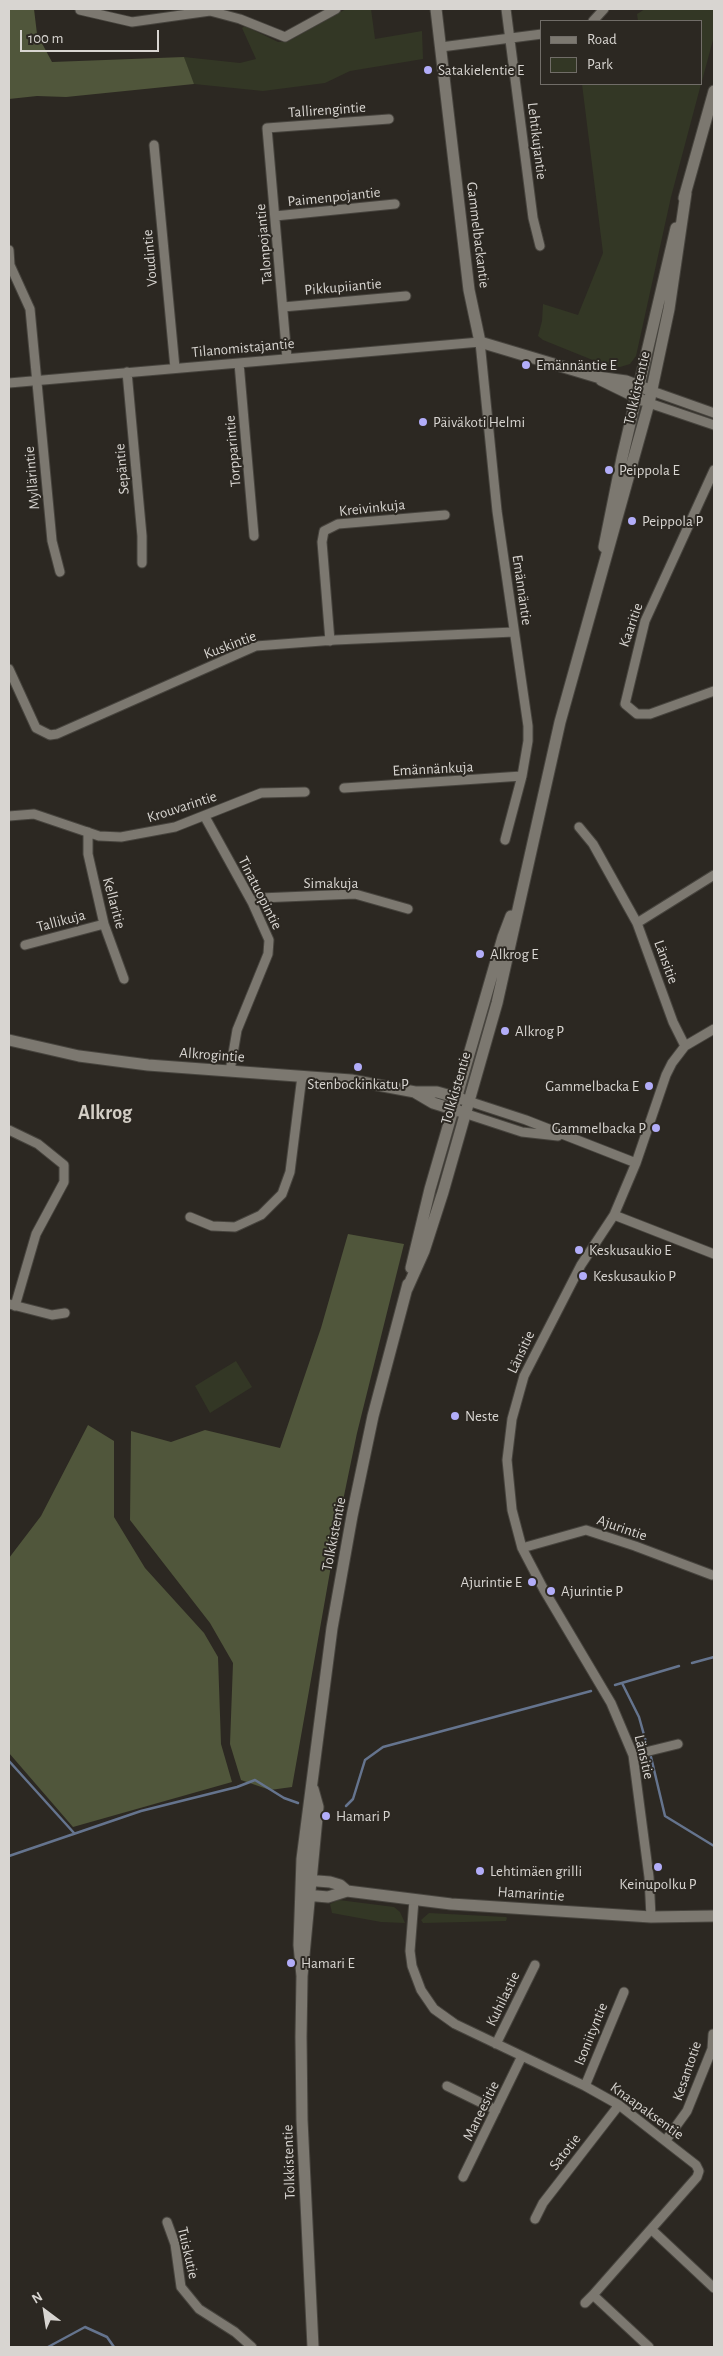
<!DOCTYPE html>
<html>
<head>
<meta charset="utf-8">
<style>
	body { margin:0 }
	#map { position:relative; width:723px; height:2356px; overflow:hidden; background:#2c2822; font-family:"Alegreya Sans",sans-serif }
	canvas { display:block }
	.frame { position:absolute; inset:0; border:10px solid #d8d5d1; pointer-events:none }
	.legend { position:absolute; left:540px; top:20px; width:162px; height:65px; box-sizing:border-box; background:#2c2822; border:1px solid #716d68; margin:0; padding:6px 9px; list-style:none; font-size:15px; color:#d8d5d1 }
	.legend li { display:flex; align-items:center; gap:10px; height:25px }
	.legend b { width:25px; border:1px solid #716d68 }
	.north { position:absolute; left:20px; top:2286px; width:50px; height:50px; -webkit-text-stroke:4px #2c2822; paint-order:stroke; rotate:329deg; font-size:14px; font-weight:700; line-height:20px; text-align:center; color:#d8d5d1 }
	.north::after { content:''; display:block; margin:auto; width:18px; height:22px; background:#d8d5d1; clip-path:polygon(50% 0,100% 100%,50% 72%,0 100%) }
	.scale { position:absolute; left:20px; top:30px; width:139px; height:22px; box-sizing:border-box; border:2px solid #d8d5d1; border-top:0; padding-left:6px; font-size:15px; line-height:18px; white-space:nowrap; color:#d8d5d1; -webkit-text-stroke:4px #2c2822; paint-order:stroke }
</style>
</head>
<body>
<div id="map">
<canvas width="723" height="2356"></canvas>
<div class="frame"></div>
<ul class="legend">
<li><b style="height:6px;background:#7c7870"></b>Road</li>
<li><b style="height:14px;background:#333725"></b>Park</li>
</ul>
<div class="north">N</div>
<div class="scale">100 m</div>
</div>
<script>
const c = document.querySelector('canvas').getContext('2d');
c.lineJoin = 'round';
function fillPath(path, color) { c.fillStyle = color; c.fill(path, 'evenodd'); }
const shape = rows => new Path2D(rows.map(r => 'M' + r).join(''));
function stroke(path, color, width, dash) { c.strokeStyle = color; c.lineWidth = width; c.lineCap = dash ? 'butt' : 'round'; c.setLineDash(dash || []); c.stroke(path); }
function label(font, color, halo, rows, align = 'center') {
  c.font = font + ' "Alegreya Sans",sans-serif'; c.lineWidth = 4; c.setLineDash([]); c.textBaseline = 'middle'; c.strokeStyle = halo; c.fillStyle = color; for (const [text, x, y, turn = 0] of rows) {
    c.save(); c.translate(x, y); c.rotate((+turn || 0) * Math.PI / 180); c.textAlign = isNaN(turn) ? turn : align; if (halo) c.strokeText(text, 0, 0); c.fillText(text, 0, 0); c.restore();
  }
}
fillPath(shape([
	[346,9,371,9,375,39,422,31,423,59,350,71,325,83,263,91,194,84,191,78,184,57,240,63,256,59,242,28,245,26,278,42,289,41],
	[645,9,714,9,714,36,702,81,702,21,638,21,637,14],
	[582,84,701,84,671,197,636,356,630,364,620,367,605,365,543,340,538,336,542,321,543,304,578,315,603,253],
	[236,1361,252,1387,210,1413,195,1386],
	[339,1900,394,1907,400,1912,405,1923,381,1922,332,1913,330,1904],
	[429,1913,506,1917,507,1918,506,1921,423,1923,421,1920]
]), '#333725');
fillPath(shape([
	[9,9,34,9,37,34,52,62,184,57,194,84,66,97,37,96,9,99],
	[348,1234,404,1244,357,1433,340,1515,292,1787,270,1790,241,1780,230,1744,233,1663,210,1623,130,1520,131,1431,171,1442,205,1430,280,1448,321,1328],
	[88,1425,114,1441,114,1517,145,1568,204,1633,218,1657,221,1744,232,1782,73,1827,9,1753,9,1558,41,1516]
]), '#50563b');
stroke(shape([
	[692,1663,714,1657],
	[622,1683,639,1717,646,1742],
	[615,1685,679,1666],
	[651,1757,665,1816,714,1846],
	[9,1761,74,1833],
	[346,1806,353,1799,365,1760,383,1747,591,1691],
	[9,1856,141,1811,237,1787,255,1780,284,1798,298,1803],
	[48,2347,85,2327,107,2337,114,2347]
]), '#65748e', 2.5);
const minor = shape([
	[506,9,533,218,540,246],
	[80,10,132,22,210,11,240,19,285,37,336,9],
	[593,21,604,9],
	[441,47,542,34],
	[154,145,175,368],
	[275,216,395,204],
	[9,250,10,265,30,309,52,541,60,572],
	[283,307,406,296],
	[287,358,267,128,389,119],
	[239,363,254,536],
	[127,372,142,536,142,563],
	[9,383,480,342,497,511,528,726,528,741,522,776,505,840],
	[652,391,714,413],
	[649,403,714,425],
	[714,470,645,621,625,704,637,714,650,714,714,691],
	[330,641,322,542,324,531,338,524,445,515],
	[9,669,36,728,50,735,57,734,256,646,335,640,514,632],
	[344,788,522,776],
	[9,816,34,814,99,836,121,837,175,827,261,793,305,792],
	[205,817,252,902,269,940,268,954,237,1030,230,1071],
	[579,827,593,844,637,923,673,1022,685,1046],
	[88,832,88,854,104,924,124,979],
	[252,902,260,898,355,894,408,909],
	[637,923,714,875],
	[25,945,104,924],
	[468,1101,526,1120,636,1163],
	[464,1113,522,1132,558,1136],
	[9,1130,38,1144,64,1165,64,1182,36,1234,15,1306],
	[614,1215,714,1254],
	[190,1217,212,1226,235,1227,261,1215,282,1194,290,1172,302,1076],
	[9,1304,52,1315,65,1313],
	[522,1548,586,1530,635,1546,712,1575],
	[633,1755,678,1744],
	[414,1900,410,1951,412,1966,421,1990,434,2009,455,2024,585,2086,619,2105,696,2165,699,2171,697,2177,593,2295,649,2347],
	[651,1917,649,1877,633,1755,611,1703,544,1590,522,1548,512,1510,507,1460,512,1419,524,1376,581,1265,614,1215,636,1163,666,1075,672,1063,685,1046,714,1029],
	[496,2044,535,1965],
	[447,2086,496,2110],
	[585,2086,624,1992],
	[666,2140,687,2111,712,2049,713,2034],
	[463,2177,522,2056],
	[535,2219,543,2203,619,2105],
	[167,2222,175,2244,181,2287,199,2309,235,2332,252,2347],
	[651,2229,714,2288],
	[585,2303,593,2295]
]);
const tertiary = shape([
	[436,9,469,290,480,342,597,377,626,381,652,391],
	[684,198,714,91],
	[601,380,642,400],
	[604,547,622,458,676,228],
	[9,1040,79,1056,148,1065,351,1080,415,1092,437,1092,462,1099],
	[416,1093,433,1103,459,1111],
	[411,1268,430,1189,503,937,511,916],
	[407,1289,424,1251,443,1192,497,1003,560,722,649,403,669,309,686,193],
	[305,1880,330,1882,340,1885,347,1891,451,1904,651,1917,714,1916],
	[305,1895,328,1897,347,1891],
	[302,1976,299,1945,302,1859,332,1628,352,1516,373,1416,408,1284],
	[313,2347,302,2120,301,2037,302,1976,318,1807,313,1789]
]);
stroke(minor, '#47443e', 11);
stroke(tertiary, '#47443e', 13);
stroke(minor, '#7c7870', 9);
stroke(tertiary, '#7c7870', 11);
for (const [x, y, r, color] of [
	[428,70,5,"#b2adf9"],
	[526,365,5,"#b2adf9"],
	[423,422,5,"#b2adf9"],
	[609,470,5,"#b2adf9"],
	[632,521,5,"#b2adf9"],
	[480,954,5,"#b2adf9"],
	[505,1031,5,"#b2adf9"],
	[358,1067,5,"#b2adf9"],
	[649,1086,5,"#b2adf9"],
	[656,1128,5,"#b2adf9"],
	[579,1250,5,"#b2adf9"],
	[583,1276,5,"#b2adf9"],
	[455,1416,5,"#b2adf9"],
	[532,1582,5,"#b2adf9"],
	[551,1591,5,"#b2adf9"],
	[326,1816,5,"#b2adf9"],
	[658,1867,5,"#b2adf9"],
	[480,1871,5,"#b2adf9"],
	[291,1963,5,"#b2adf9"]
]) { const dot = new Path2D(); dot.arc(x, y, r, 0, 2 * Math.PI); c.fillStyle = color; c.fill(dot); stroke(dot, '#2c2822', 2); }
label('15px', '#d8d5d1', '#2c2822', [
	["Satakielentie E",438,70],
	["Emännäntie E",536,365],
	["Päiväkoti Helmi",433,422],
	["Peippola E",619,470],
	["Peippola P",642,521],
	["Alkrog E",490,954],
	["Alkrog P",515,1031],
	["Stenbockinkatu P",358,1084,"center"],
	["Gammelbacka E",639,1086,"right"],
	["Gammelbacka P",646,1128,"right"],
	["Keskusaukio E",589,1250],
	["Keskusaukio P",593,1276],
	["Neste",465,1416],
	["Ajurintie E",522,1582,"right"],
	["Ajurintie P",561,1591],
	["Hamari P",336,1816],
	["Lehtimäen grilli",490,1871],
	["Keinupolku P",658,1884,"center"],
	["Hamari E",301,1963]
], 'left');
label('15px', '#d8d5d1', '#2c2822', [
	["Tallirengintie",327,110,-4],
	["Lehtikujantie",537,141,83],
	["Paimenpojantie",334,197,-6],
	["Gammelbackantie",478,235,83],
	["Talonpojantie",264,244,-95],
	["Voudintie",150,258,-95],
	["Pikkupiiantie",343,287,-5],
	["Tilanomistajantie",243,348,-5],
	["Tolkkistentie",637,388,-77],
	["Torpparintie",233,451,-95],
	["Sepäntie",122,469,-95],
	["Myllärintie",32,478,-95],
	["Kreivinkuja",372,508,-6],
	["Emännäntie",522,590,82],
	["Kaaritie",631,625,-71],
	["Kuskintie",230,645,-21],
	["Emännänkuja",433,769,-3],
	["Krouvarintie",182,807,-18],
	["Simakuja",331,883],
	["Tinatuopintie",260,893,63],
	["Kellaritie",114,903,75],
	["Tallikuja",61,921,-15],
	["Länsitie",666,962,70],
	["Alkrogintie",212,1055,4],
	["Tolkkistentie",456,1088,-74],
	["Länsitie",521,1352,-65],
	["Ajurintie",622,1528,19],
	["Tolkkistentie",334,1534,-79],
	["Länsitie",644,1757,77],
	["Hamarintie",531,1894,4],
	["Kuhilastie",503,1999,-64],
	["Isoniityntie",591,2034,-68],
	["Kesantotie",687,2071,-71],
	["Maneesitie",481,2111,-64],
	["Knaapaksentie",647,2111,36],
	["Satotie",565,2152,-52],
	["Tolkkistentie",289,2162,-92],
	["Tuiskutie",188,2253,77]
]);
label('bold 20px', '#d2cdc4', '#2c2822', [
	["Alkrog",105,1113]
]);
</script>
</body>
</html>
